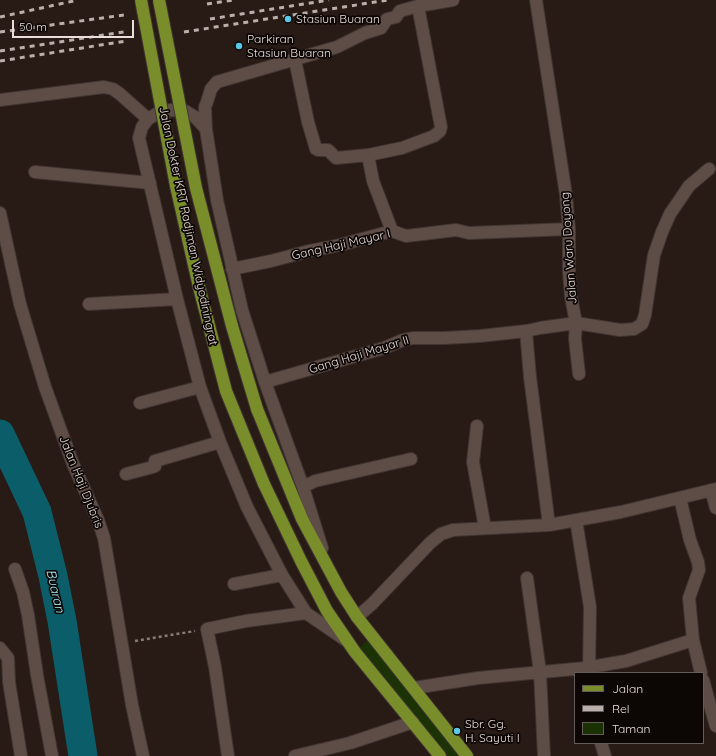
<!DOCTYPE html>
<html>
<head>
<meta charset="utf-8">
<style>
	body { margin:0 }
	#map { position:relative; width:716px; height:756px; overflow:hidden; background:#281a14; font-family:Quicksand,sans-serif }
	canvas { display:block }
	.legend { position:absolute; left:574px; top:672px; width:130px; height:72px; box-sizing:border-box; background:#0c0605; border:1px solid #645c5a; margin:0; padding:5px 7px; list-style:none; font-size:12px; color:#e8deda }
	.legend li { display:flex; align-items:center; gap:8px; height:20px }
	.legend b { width:20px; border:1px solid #645c5a }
	.scale { position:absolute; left:12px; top:20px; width:122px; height:18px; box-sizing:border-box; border:2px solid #e8deda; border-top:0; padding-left:5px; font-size:12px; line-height:14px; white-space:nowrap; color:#e8deda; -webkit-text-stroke:3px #0c0605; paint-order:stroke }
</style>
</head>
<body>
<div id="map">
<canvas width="716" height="756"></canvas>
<ul class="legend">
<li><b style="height:5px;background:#798e2b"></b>Jalan</li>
<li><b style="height:5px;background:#baafaa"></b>Rel</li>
<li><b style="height:11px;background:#1a3204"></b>Taman</li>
</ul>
<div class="scale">50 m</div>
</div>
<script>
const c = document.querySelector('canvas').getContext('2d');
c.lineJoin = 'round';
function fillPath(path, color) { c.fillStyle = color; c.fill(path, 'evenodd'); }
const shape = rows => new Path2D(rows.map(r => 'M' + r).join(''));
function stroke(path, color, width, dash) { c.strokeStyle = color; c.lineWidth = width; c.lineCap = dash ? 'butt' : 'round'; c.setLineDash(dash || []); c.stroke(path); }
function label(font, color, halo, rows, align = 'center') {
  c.font = font + ' Quicksand,sans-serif'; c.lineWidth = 3.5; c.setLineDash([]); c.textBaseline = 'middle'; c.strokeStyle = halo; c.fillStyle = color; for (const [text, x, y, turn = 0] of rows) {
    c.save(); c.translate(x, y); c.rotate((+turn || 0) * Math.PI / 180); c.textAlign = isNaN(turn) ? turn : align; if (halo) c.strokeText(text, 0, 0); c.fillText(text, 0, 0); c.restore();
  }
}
fillPath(shape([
	[372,636,467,756,440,756,355,652]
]), '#1a3204');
stroke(shape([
	[0,434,37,512,53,576,62,621,83,756]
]), '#0b5e69', 29);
const minor = shape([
	[295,60,308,122,316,149,318,150,328,150,336,158,368,155,373,181,392,231],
	[0,100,104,87,113,89,120,94,148,119],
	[206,129,195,117,185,111,170,110,158,113,148,119,142,127,139,138,177,299,200,387,220,442,247,507,282,575,306,613,347,641],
	[368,155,402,148,434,136,440,131,441,127,418,6],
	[35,172,150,183],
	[0,213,20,304,45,387,73,464,98,520,104,538,132,705,143,756],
	[232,269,271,261,309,251,340,245,392,231,406,236,456,230,469,233,569,229],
	[89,304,177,299],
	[526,331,530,377,549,525],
	[579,374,575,339,576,323,620,330,634,329,642,324,645,315,654,255,662,232,670,214,689,186,709,169],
	[265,382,384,348,403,340,413,338,444,338,480,336,526,331,540,328,576,323,571,297,569,272,569,229,566,195,536,0],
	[140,403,200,387],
	[477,426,473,462,485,528],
	[126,474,153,467,155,466,155,461,220,442],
	[303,487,315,481,411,459],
	[711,490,716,508],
	[680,498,690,540,698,562,699,570,689,598,693,640,701,673],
	[576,520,590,607,589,673],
	[322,548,303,487,265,382,242,310,217,200,206,129,205,107,207,102,211,89,217,82,337,47,365,33,381,28,387,19,396,17,400,11,418,6,453,0],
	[15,569,23,592,28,615,37,675,52,756],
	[527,578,540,672,544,756],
	[234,584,282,575],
	[357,617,372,604,430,543,441,534,453,530,549,525,621,512,716,489],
	[0,648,8,658,9,682,21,756],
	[703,680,716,726],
	[414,688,478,678,585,668,626,661,693,640],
	[601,743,605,756],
	[228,756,215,667,207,629,246,621,306,613],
	[295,756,350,743,413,722]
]);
const major = shape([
	[257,409,302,519,341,592,357,617,467,756],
	[264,484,301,561,327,611,355,652,440,756]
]);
stroke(minor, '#403532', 14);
stroke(major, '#403532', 14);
stroke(shape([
	[135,641,195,631]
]), '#877b76', 2.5, [3, 3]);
stroke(minor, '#5e4d46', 12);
stroke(major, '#798e2b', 12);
stroke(shape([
	[207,4,233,0],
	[0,17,78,0],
	[210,19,329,0],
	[0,32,124,15],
	[184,32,388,0],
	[0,51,124,32],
	[0,61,126,41]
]), '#baafaa', 3, [5, 5]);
const majorBridge = shape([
	[141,0,176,186,199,287,226,391,264,484],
	[159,0,196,188,232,326,257,409]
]);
stroke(majorBridge, '#403532', 14, []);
stroke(majorBridge, '#798e2b', 12);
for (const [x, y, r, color] of [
	[288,19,4,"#5bc8e7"],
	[239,46,4,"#5bc8e7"],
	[457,731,4,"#5bc8e7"]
]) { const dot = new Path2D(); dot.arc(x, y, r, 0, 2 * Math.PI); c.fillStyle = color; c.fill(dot); stroke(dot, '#0c0605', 1.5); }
label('12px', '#e8deda', '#0c0605', [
	["Stasiun Buaran",296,19],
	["Parkiran",247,39],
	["Stasiun Buaran",247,53],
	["Sbr. Gg.",465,724],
	["H. Sayuti I",465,738]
], 'left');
label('12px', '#e8deda', '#0c0605', [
	["Jalan Dokter KRT Radjiman Widyodiningrat",188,226,78],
	["Gang Haji Mayar I",341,245,-13],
	["Jalan Waru Doyong",569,248,-94],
	["Gang Haji Mayar II",359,355,-17],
	["Jalan Haji Djubris",81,482,68]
]);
label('italic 13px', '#a5ecf9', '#0c0605', [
	["Buaran",55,591,77]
]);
</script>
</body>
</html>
